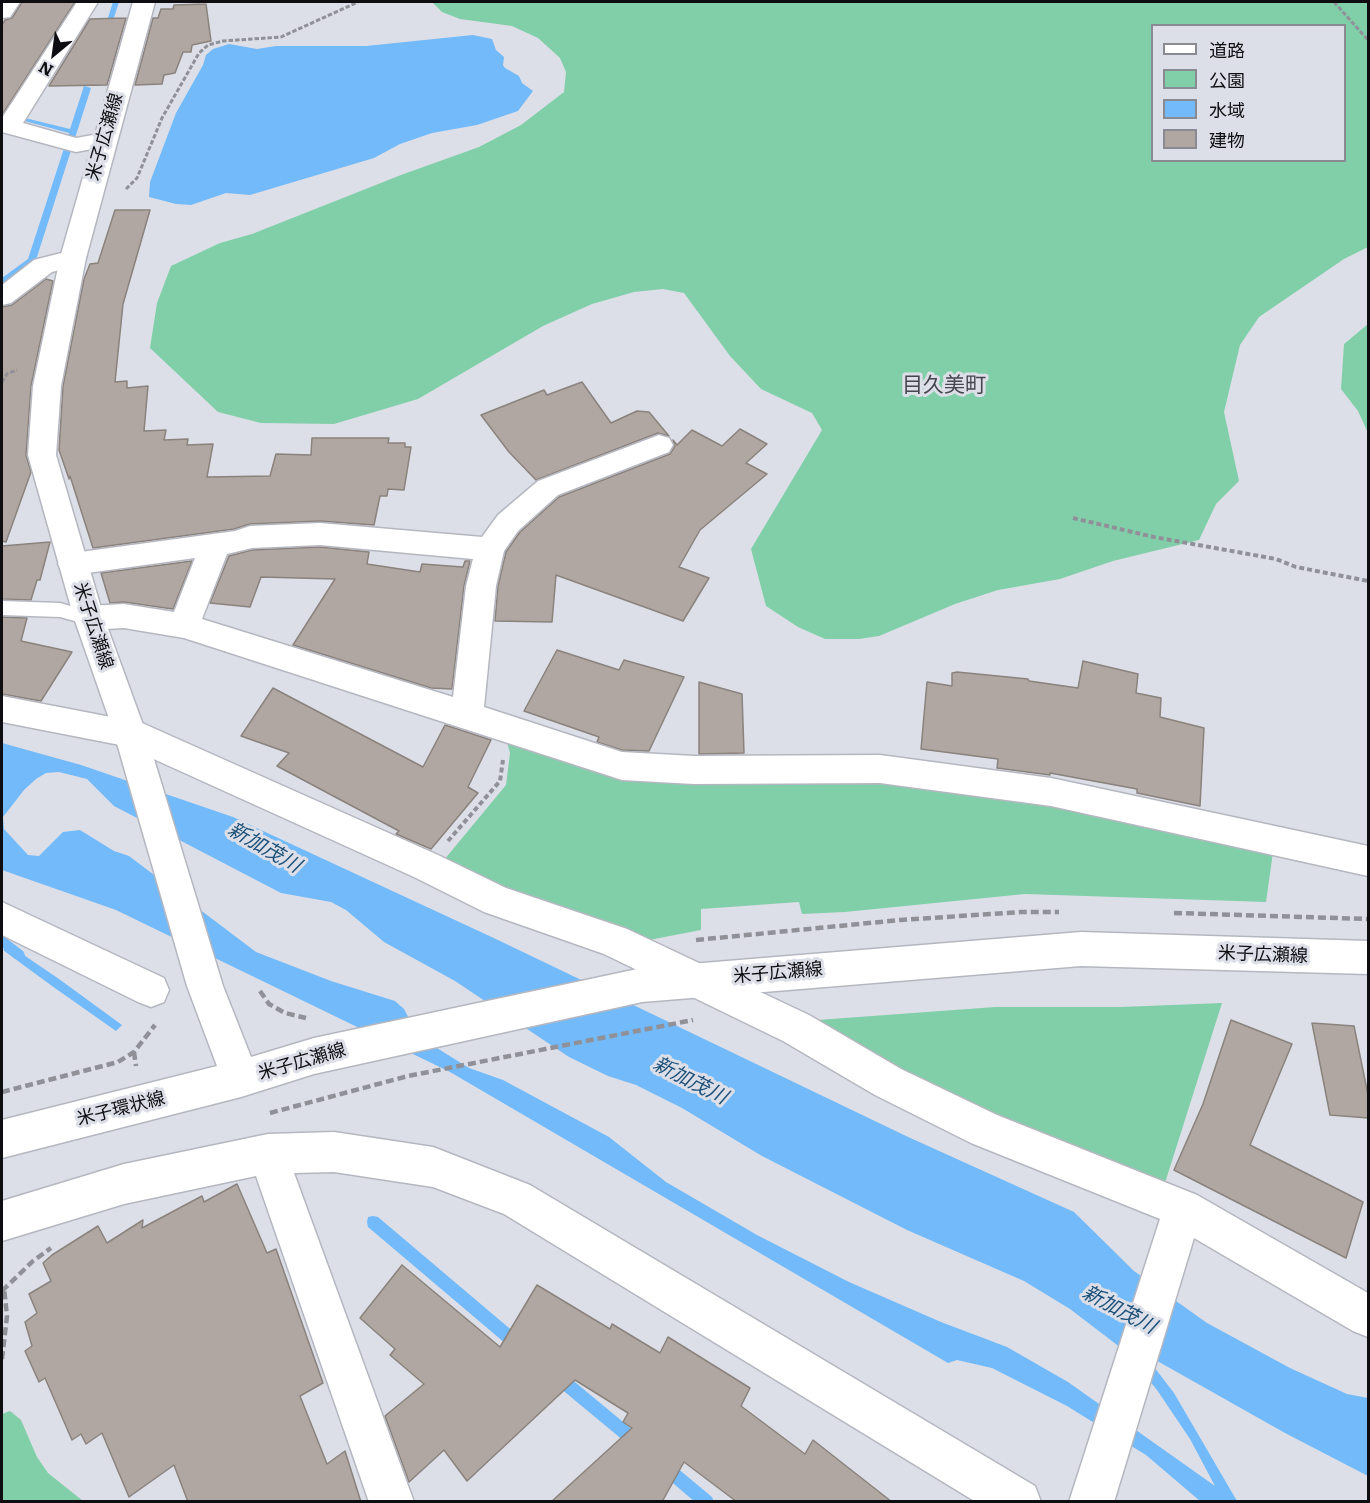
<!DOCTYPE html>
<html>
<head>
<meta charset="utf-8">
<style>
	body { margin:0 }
	#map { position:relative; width:1370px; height:1503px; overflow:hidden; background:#dddfe8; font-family:Literata,"Noto Sans JP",serif }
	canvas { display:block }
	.frame { position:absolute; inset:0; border:3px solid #0e0e12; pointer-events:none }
	.legend { position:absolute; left:1151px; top:24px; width:195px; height:138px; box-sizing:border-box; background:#dddfe8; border:2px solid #8a8b92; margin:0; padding:8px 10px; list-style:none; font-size:18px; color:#0e0e12 }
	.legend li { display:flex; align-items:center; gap:12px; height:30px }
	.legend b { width:30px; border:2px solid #8a8b92 }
	.north { position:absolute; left:24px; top:24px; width:60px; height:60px; -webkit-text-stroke:4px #dddfe8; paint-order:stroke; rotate:209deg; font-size:16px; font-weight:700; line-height:24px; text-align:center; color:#0e0e12 }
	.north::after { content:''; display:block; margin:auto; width:21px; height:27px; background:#0e0e12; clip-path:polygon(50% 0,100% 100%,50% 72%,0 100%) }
</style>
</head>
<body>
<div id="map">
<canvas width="1370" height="1503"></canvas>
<div class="frame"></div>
<ul class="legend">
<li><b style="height:8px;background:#fff"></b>道路</li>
<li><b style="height:16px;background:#80cfa9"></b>公園</li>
<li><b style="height:16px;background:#72baf9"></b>水域</li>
<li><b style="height:16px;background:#b1a7a2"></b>建物</li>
</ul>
<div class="north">N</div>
</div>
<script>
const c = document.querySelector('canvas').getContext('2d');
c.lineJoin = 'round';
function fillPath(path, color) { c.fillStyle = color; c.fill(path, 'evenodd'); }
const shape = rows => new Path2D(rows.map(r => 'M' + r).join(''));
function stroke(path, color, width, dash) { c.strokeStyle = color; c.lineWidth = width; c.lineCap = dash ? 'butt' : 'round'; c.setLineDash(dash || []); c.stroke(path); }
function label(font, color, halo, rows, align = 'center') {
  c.font = font + ' Literata,"Noto Sans JP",serif'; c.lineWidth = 6; c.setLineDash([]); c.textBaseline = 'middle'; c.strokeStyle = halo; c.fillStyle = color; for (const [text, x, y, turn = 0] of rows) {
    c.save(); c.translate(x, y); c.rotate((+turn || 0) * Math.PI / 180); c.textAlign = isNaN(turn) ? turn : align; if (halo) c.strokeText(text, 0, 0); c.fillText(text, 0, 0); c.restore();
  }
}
fillPath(shape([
	[432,2,1368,2,1368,247,1344,259,1259,317,1240,345,1224,412,1239,481,1216,504,1199,540,1113,561,1060,579,998,590,955,604,879,636,859,639,825,639,798,627,766,606,751,549,822,430,812,413,761,389,730,356,684,293,663,289,634,292,592,304,543,326,418,399,334,424,261,423,218,412,150,348,157,303,171,266,220,243,252,234,401,175,479,147,521,125,564,92,566,72,560,58,538,38,512,26,460,19,442,12],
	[1152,26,1344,26,1344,160,1152,160],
	[1368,324,1368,433,1358,411,1341,389,1344,344],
	[507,742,630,773,917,781,1274,845,1266,902,1025,894,845,912,802,914,799,902,701,909,701,930,644,941,439,866,506,785,510,753],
	[1222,1003,1164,1186,989,1123,804,1021,995,1007,1121,1007],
	[10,1411,21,1420,37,1457,48,1473,83,1501,2,1501,2,1414]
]), '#80cfa9');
fillPath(shape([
	[473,35,492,39,496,50,504,57,503,65,505,68,519,76,522,83,533,91,518,111,477,125,432,133,400,144,374,158,250,195,226,193,191,205,176,204,149,197,150,182,176,113,203,65,206,55,213,49,229,44,257,49,276,46,366,46],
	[2,743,81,765,233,817,498,940,906,1136,1074,1212,1134,1271,1207,1323,1290,1368,1347,1394,1368,1398,1368,1476,1285,1433,1152,1358,1154,1367,1174,1393,1237,1501,1200,1501,1146,1455,1067,1406,992,1368,957,1360,948,1363,450,1072,116,910,2,870],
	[59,772,87,779,114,806,281,893,331,902,346,910,384,942,455,981,569,1057,608,1076,636,1085,682,1108,762,1156,907,1230,1024,1281,1070,1309,1125,1351,1157,1390,1190,1439,1215,1486,1068,1382,1007,1347,941,1322,849,1282,757,1235,666,1182,609,1137,503,1080,469,1068,424,1040,411,1022,404,1009,395,1001,331,981,256,952,129,856,114,851,80,830,63,832,39,856,28,855,4,829,3,817,24,790,36,779,46,773],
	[9,945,59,979,122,1025,116,1031,52,986,3,950]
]), '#72baf9');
fillPath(shape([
	[113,2,119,2,110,30,107,32,104,30,113,2],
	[84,86,91,88,36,260,5,284,2,285,2,278,28,259,69,133,21,120,25,118,70,129,84,86],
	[2,935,23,951,25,955,23,959,19,960,15,959,2,947,2,935],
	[373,1216,378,1217,522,1339,524,1344,522,1349,517,1351,512,1349,368,1227,367,1222,368,1217,373,1216],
	[559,1371,564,1373,640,1436,642,1441,640,1446,635,1448,630,1446,554,1383,552,1378,554,1373,559,1371],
	[665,1460,670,1462,712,1497,714,1502,695,1502,660,1472,658,1467,660,1462,665,1460]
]), '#72baf9');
const building = shape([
	[22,2,75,2,2,115,2,25,5,20,12,18,22,2],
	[206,4,211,41,192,45,191,52,183,52,175,73,164,75,162,84,135,85,153,18,158,18,161,9,173,9,174,5,206,4],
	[126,18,107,85,49,86,90,19,126,18],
	[115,210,150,210,123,304,115,382,127,381,127,388,148,386,144,431,166,430,164,440,188,439,187,445,213,444,207,477,270,476,276,454,311,455,312,438,389,438,388,443,405,443,405,447,411,447,404,490,388,489,387,496,380,496,374,525,320,521,250,524,234,529,93,548,70,476,69,479,59,450,63,386,84,279,90,264,98,263,115,210],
	[46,279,53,281,31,386,26,455,31,472,6,542,2,541,2,307,12,305,46,279],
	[582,382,611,423,637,411,649,412,669,436,658,433,536,480,509,452,481,415,544,390,547,395,582,382],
	[740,429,767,444,746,463,767,474,700,530,679,567,709,578,683,621,556,575,552,622,495,621,498,586,506,552,520,532,559,497,670,454,675,446,673,440,677,445,692,430,722,446,740,429],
	[50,542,40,580,37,580,31,600,2,599,2,546,50,542],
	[320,547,369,552,367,564,420,572,422,564,463,567,465,561,470,561,464,586,452,689,431,688,293,645,335,579,261,577,250,607,210,603,229,556,252,550,320,547],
	[192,561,173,609,124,602,110,603,101,573,192,561],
	[2,617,27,618,21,641,72,652,41,701,2,694,2,617],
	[557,650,619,670,624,660,684,677,649,751,622,750,597,742,599,737,524,711,557,650],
	[1083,661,1138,674,1136,693,1161,698,1160,717,1204,728,1200,806,1137,793,1137,789,1050,773,1050,775,997,768,998,759,921,749,927,682,952,686,952,673,957,672,1028,679,1029,681,1078,688,1083,661],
	[699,682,742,694,744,753,699,754,699,682],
	[273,688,423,767,445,725,491,740,468,787,478,793,431,849,396,834,399,831,277,766,289,753,241,736,273,688],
	[1231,1020,1292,1044,1250,1145,1363,1202,1346,1258,1174,1170,1203,1104,1231,1020],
	[1312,1023,1354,1026,1368,1095,1368,1118,1330,1115,1312,1023],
	[237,1184,267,1253,276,1249,323,1383,300,1396,327,1464,345,1451,361,1502,188,1502,174,1465,129,1497,102,1433,86,1444,81,1434,72,1440,45,1378,39,1382,25,1351,32,1346,25,1322,37,1313,29,1294,51,1281,43,1263,52,1255,98,1226,107,1243,143,1220,142,1228,202,1196,204,1202,237,1184],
	[402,1265,500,1347,537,1285,610,1329,612,1324,660,1353,668,1337,750,1388,741,1406,805,1454,813,1440,892,1502,737,1502,684,1462,662,1502,551,1502,632,1428,623,1422,628,1413,575,1380,467,1481,444,1450,409,1482,385,1416,424,1384,390,1355,395,1349,360,1318,402,1265]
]);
fillPath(building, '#b1a7a2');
stroke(building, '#8a827c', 1.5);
const service = shape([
	[2,601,60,603,95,613,97,618,95,623,89,625,60,617,2,615,2,601]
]);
const minor = shape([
	[2,2,20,2,10,17,2,18,2,2],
	[77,2,98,2,23,123,76,138,104,133,112,135,116,140,112,145,76,152,2,132,2,118,77,2],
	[73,250,82,252,86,258,82,264,52,272,11,303,2,305,2,285,34,260,73,250],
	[659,435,669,438,673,445,669,452,558,495,518,531,504,551,496,586,484,707,622,752,694,756,880,755,1051,778,1368,846,1368,876,1051,806,880,783,694,784,622,780,184,638,124,628,89,630,78,627,74,618,78,609,89,606,124,604,174,612,195,558,73,575,62,572,58,564,62,556,73,553,235,531,250,526,320,523,482,537,498,515,538,481,659,435],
	[320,545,473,559,466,586,453,697,202,619,227,554,252,548,320,545],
	[2,696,142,723,438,855,506,888,627,929,809,1015,901,1069,997,1115,1197,1195,1368,1293,1368,1337,1353,1331,1194,1238,1114,1502,1069,1502,1160,1219,971,1143,875,1095,783,1041,604,954,484,912,414,877,125,746,2,722,2,696],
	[2,902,164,978,169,990,164,1002,151,1007,138,1002,2,935,2,902],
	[334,1132,433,1147,530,1185,1035,1486,1041,1502,976,1502,504,1214,433,1187,334,1172,294,1173,414,1502,369,1502,256,1176,124,1204,2,1241,2,1201,124,1164,268,1134,334,1132]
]);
const secondary = shape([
	[133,2,155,2,86,258,61,386,56,455,104,618,146,733,223,986,251,1057,314,1038,642,968,1081,932,1368,941,1368,974,1081,966,642,1002,314,1074,241,1097,2,1158,2,1120,217,1066,187,986,114,733,74,618,28,455,33,386,60,258,133,2]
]);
stroke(service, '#b5b7c0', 3);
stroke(minor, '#b5b7c0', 3);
stroke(secondary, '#b5b7c0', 3);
stroke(shape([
	[1334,2,1368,40],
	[126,189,137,178,162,118,199,53,208,45,223,41,281,37,358,2],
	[2,382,7,374,17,370]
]), '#909198', 3, [4.5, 2]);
stroke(shape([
	[1073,518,1154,537,1276,559,1296,567,1368,581],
	[448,841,500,781,503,760]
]), '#909198', 4, [5, 3]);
stroke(shape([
	[1174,913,1368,919],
	[696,940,900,920,1021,912,1059,912],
	[260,991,269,1004,285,1013,306,1018],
	[134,1052,136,1066],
	[2,1092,118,1062,134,1052,155,1025],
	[270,1113,408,1076,693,1020],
	[2,1291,33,1261,51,1248],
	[2,1359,7,1316,4,1288]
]), '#909198', 4.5, [8, 4]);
fillPath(service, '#fff');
fillPath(minor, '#fff');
fillPath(secondary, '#fff');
label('18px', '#0e0e12', '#dddfe8', [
	["米子広瀬線",105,137,-74],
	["米子広瀬線",93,626,72],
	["米子広瀬線",1263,955,2],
	["米子広瀬線",778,973,-5],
	["米子広瀬線",302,1062,-16],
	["米子環状線",121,1109,-14]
]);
label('italic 20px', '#1c5079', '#dddfe8', [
	["新加茂川",264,848,30],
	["新加茂川",690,1081,27],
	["新加茂川",1119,1310,28]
]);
label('21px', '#45464e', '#dddfe8', [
	["目久美町",944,386]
]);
</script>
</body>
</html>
